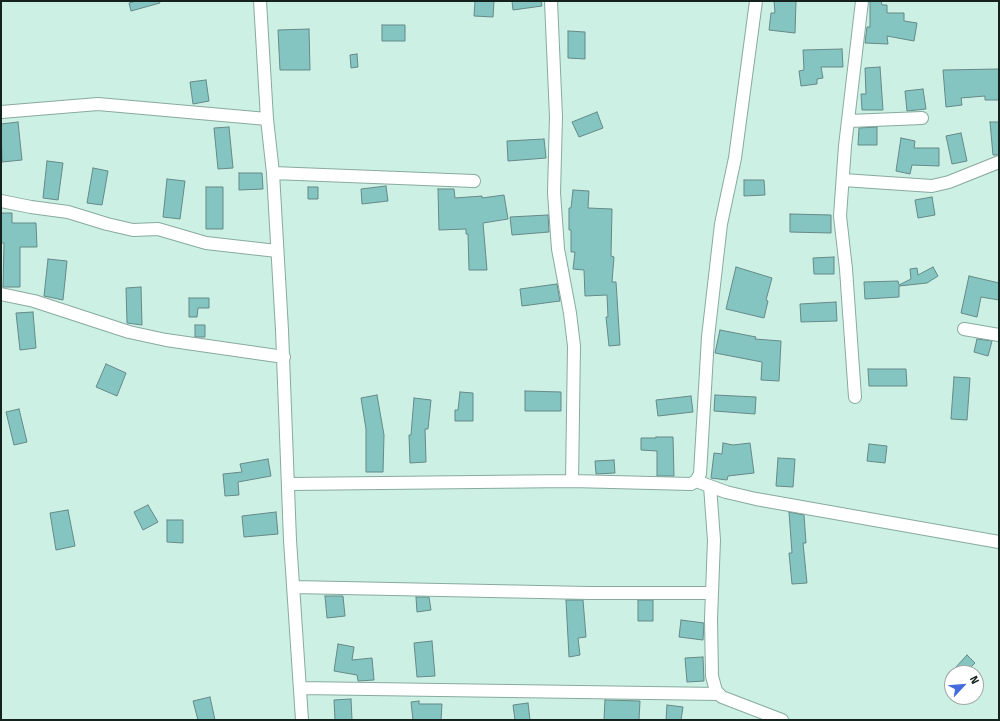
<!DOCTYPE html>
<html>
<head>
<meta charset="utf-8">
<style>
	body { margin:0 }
	#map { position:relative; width:1000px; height:721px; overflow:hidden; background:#ccf0e4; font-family:"Fira Sans",sans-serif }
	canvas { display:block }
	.frame { position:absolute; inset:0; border:2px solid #15231f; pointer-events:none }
	.north { position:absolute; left:944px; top:665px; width:40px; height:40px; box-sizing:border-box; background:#fff; border:1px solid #a1a7a5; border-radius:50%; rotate:64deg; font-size:11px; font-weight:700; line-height:16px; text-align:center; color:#15231f }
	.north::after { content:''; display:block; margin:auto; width:14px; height:18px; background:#436cde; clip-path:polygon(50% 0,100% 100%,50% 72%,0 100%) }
</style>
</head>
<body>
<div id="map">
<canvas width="1000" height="721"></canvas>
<div class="frame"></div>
<div class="north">N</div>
</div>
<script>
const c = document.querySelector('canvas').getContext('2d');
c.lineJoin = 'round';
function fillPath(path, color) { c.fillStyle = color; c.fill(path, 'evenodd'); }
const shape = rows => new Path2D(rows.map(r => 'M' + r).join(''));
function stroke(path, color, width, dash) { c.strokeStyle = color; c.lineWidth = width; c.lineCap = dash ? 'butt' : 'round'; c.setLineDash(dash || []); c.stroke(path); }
const building = shape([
	[136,1,159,1,160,3,131,11,129,3,136,1],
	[475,1,494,1,493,17,474,16,475,1],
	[512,1,541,1,542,6,513,10,512,1],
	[774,1,796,1,795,33,769,30,771,13,775,13,774,1],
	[870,1,881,1,882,5,887,5,887,13,904,13,904,21,917,23,914,41,887,36,888,44,865,43,867,27,870,27,870,1],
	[382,25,405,25,405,41,382,41,382,25],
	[309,29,310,70,280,70,278,30,309,29],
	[568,31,585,32,585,59,568,58,568,31],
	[842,49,843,67,821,67,823,78,817,79,817,84,801,86,799,71,804,70,803,50,842,49],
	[357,54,358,67,351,68,350,55,357,54],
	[880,67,883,110,862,110,861,94,866,94,865,68,880,67],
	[999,69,999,100,985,100,985,96,961,98,962,105,946,107,943,70,999,69],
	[206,80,209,101,193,104,190,82,206,80],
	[923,89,926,109,907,111,905,91,923,89],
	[597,112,603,128,579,137,572,122,597,112],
	[18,122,22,160,2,162,1,124,18,122],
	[990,122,999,122,999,155,993,155,990,122],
	[229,127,233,168,218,169,214,128,229,127],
	[877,127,877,145,858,145,859,128,877,127],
	[961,133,967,161,952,164,946,136,961,133],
	[901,138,915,141,914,148,939,148,939,166,912,165,910,174,896,171,901,138],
	[544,139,546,158,508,161,507,141,544,139],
	[47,161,63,163,58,200,43,198,47,161],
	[93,168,108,171,102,205,87,203,93,168],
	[239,173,262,173,263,189,239,190,239,173],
	[167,179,185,181,180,219,163,217,167,179],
	[744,180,764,180,765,195,744,196,744,180],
	[386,186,388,201,362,204,361,189,386,186],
	[206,187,223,187,223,229,206,229,206,187],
	[308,187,318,187,318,199,308,199,308,187],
	[438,189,454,189,455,198,482,196,482,198,504,195,508,219,483,223,487,270,469,270,468,234,466,234,466,229,439,230,438,189],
	[573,190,589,191,588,208,612,209,611,256,614,257,612,282,616,282,620,345,609,346,606,317,608,317,607,295,585,296,584,270,573,269,575,252,571,252,571,230,569,230,569,208,571,208,573,190],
	[932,197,935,215,918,218,915,200,932,197],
	[1,213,12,213,12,223,36,223,37,247,20,247,20,287,3,287,4,243,1,243,1,213],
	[790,214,831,215,831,233,790,232,790,214],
	[548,215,549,232,512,235,510,217,548,215],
	[834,257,834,274,814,274,813,258,834,257],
	[48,259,67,261,63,300,44,296,48,259],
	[736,267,772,278,766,300,768,301,764,318,726,309,736,267],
	[933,267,938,276,927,283,899,286,899,297,865,299,864,282,898,281,899,285,911,279,910,269,917,268,918,275,933,267],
	[969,276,999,283,999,300,981,297,977,317,961,313,969,276],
	[557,284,560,301,522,306,520,289,557,284],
	[141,287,142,325,127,323,126,288,141,287],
	[189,298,209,298,209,308,198,308,197,317,189,317,189,298],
	[836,302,837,321,801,322,800,304,836,302],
	[33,312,36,348,20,350,16,313,33,312],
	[195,325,205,325,205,337,195,337,195,325],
	[720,330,756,337,755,339,781,341,779,381,761,380,762,362,715,353,720,330],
	[977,339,992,341,988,356,974,352,977,339],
	[106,364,126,373,117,396,96,387,106,364],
	[868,369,906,369,907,386,869,386,868,369],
	[954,377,970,378,967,420,951,419,954,377],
	[525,391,561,392,561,411,525,411,525,391],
	[460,392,473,393,473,421,455,421,455,410,458,410,460,392],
	[377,395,384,435,383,472,366,472,366,429,361,398,377,395],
	[715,395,756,397,755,414,714,411,715,395],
	[691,396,693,412,658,416,656,400,691,396],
	[414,398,431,400,428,429,425,429,426,462,410,463,409,435,411,435,414,398],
	[19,409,27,442,14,445,6,412,19,409],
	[656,437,673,437,674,476,657,476,657,451,641,450,641,438,656,438,656,437],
	[723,443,733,445,750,443,754,473,728,476,727,480,711,478,714,453,722,454,723,443],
	[869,444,887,446,885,463,867,461,869,444],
	[778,458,795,459,793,487,776,486,778,458],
	[268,459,271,476,238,482,239,495,225,496,223,474,242,472,240,464,268,459],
	[614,460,615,473,596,474,595,461,614,460],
	[148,505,158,522,143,530,134,512,148,505],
	[68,510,75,546,56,550,50,513,68,510],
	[276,512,278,534,244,537,242,516,276,512],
	[789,512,804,515,806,543,803,543,807,583,792,584,789,553,792,553,789,512],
	[167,520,183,520,183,543,167,542,167,520],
	[325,596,343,596,345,616,327,618,325,596],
	[416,597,429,597,431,610,417,612,416,597],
	[566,600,583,600,586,637,578,638,580,655,569,657,566,600],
	[638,600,653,600,653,621,638,621,638,600],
	[681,620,704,623,703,640,679,637,681,620],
	[432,641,435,676,417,677,414,643,432,641],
	[338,644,354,647,352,660,372,658,374,680,358,681,357,675,334,671,338,644],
	[967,655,975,663,965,673,962,673,956,667,967,655],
	[703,657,704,681,687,682,685,658,703,657],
	[210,697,215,720,198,720,193,701,210,697],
	[351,699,352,720,335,720,334,700,351,699],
	[605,700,640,701,639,720,604,720,605,700],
	[419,701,419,704,442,704,441,720,413,720,411,702,419,701],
	[528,703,530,720,515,720,513,705,528,703],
	[667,705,683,707,681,720,666,720,667,705]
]);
fillPath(building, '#84c5c2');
stroke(building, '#658987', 1);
const minor = shape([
	[551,1,556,117,554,193,558,249,570,313,574,346,572,481],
	[1,112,98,104,267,119,260,1],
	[267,119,273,173,282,330,290,540,302,720],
	[849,121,922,118],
	[273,173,474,181],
	[843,180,932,186,949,182,999,162],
	[1,201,31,207,68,212,107,224,133,230,158,229,206,243,277,251],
	[1,294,34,301,129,332,166,340,284,357],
	[964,329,999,335],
	[855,397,846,269,840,216,845,146,862,1],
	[696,481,726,492,756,499,999,542],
	[288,484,572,481,691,484,696,481,700,474,708,337,721,224,735,158,756,1],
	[710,486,714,540,711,619,712,676,716,691,722,697,782,720],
	[293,587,589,593,712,593],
	[300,688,719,694]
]);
stroke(minor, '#88aa9f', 14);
stroke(minor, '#fff', 12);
</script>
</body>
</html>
